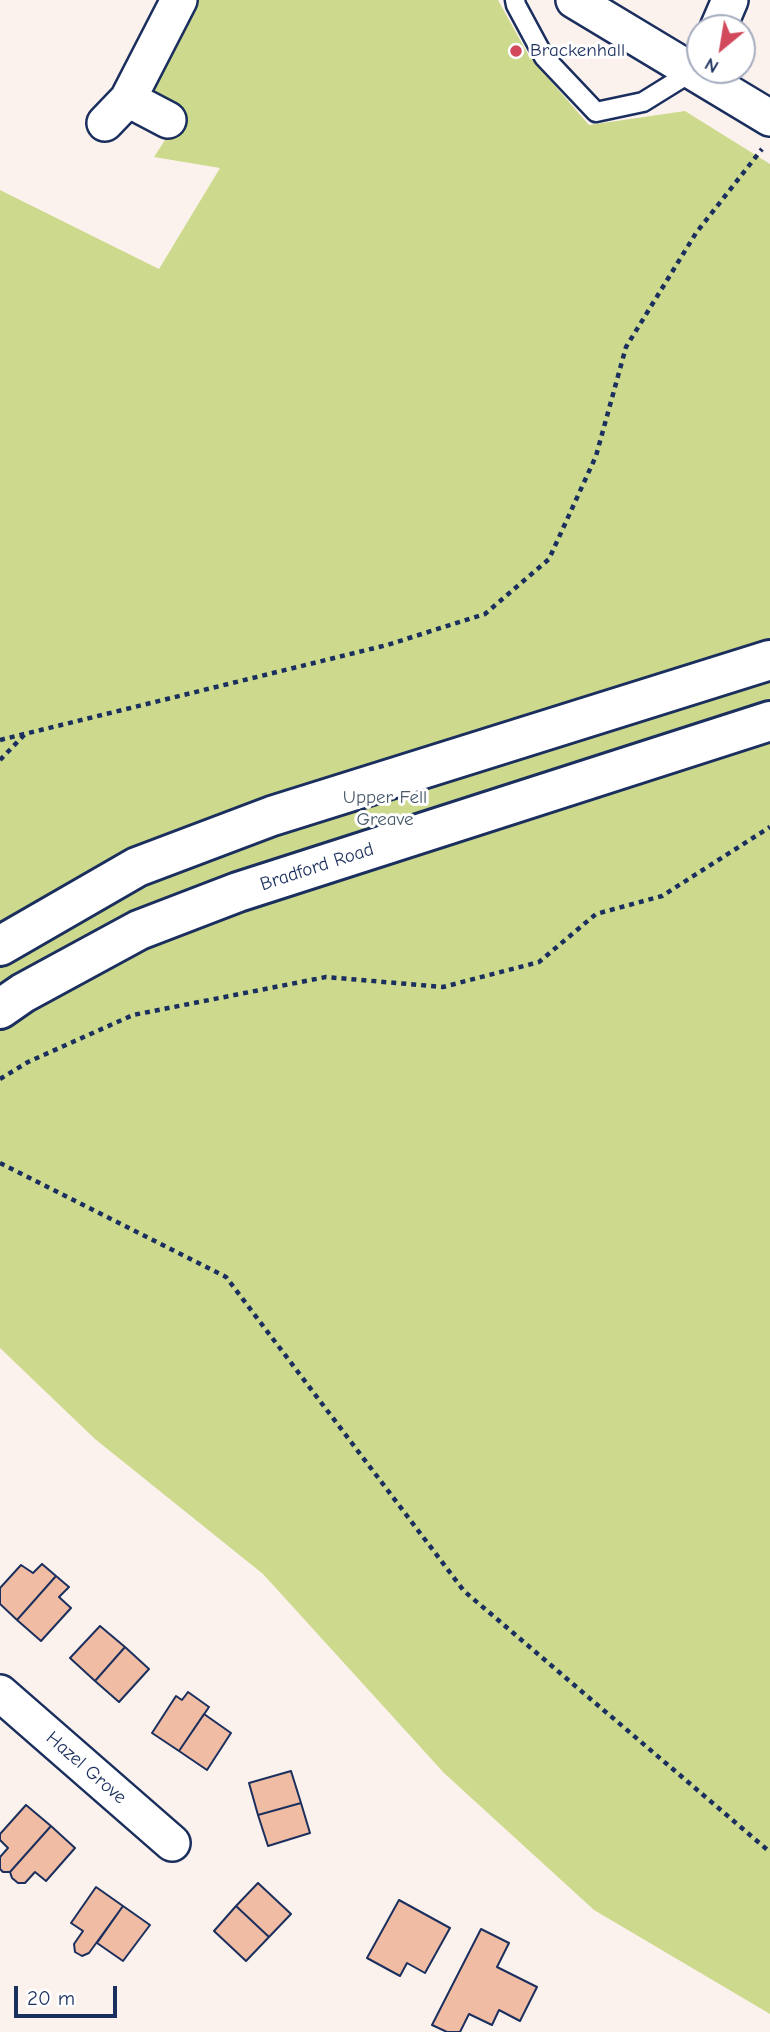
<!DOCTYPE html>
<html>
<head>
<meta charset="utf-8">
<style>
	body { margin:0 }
	#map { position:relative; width:770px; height:2032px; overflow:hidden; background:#fcf2ed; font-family:"Comic Neue",sans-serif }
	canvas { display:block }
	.north { position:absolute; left:686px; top:14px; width:70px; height:70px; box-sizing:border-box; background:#fff; border:2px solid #a4acbf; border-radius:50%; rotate:210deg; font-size:19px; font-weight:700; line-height:28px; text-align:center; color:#1b2f5e }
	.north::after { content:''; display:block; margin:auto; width:24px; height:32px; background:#d1495b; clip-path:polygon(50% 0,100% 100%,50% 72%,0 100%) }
	.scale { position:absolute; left:14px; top:1986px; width:103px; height:32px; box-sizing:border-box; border:4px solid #1b2f5e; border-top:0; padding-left:9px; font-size:21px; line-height:24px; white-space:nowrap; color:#1b2f5e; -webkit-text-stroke:5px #fff; paint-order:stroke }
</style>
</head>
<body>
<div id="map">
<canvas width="770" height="2032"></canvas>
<div class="north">N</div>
<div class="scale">20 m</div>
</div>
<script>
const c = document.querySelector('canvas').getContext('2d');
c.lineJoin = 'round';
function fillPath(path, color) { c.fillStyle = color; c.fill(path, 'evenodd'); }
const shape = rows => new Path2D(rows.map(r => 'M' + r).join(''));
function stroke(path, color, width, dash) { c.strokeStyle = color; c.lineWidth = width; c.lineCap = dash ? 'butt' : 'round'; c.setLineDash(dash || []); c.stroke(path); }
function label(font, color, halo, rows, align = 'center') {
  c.font = font + ' "Comic Neue",sans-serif'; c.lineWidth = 6; c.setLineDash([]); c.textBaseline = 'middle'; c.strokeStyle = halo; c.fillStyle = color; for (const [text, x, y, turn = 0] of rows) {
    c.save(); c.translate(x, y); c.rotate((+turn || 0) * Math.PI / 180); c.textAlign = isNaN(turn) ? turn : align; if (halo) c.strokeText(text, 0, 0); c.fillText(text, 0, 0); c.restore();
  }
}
fillPath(shape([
	[190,0,498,0,529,56,589,125,685,111,770,164,770,2014,594,1910,444,1773,263,1574,95,1439,0,1348,0,190,159,269,220,168,154,157,181,115,137,89]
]), '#cdda8d');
const building = shape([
	[42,1564,56,1576,17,1620,0,1604,0,1588,21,1565,33,1573,42,1564],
	[56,1576,69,1587,59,1597,71,1608,41,1641,17,1620,56,1576],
	[100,1626,125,1647,95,1681,70,1658,100,1626],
	[125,1647,149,1669,119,1702,95,1681,125,1647],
	[188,1692,209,1707,179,1751,152,1733,176,1696,182,1700,188,1692],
	[204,1714,231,1733,207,1770,179,1751,204,1714],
	[291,1771,301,1803,258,1815,249,1783,291,1771],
	[301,1803,310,1833,268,1846,258,1815,301,1803],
	[26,1805,51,1826,10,1872,3,1872,0,1869,0,1857,8,1848,0,1840,0,1834,26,1805],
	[51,1826,75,1848,46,1881,35,1872,25,1883,18,1883,12,1878,10,1872,51,1826],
	[258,1883,291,1914,269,1937,236,1906,258,1883],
	[96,1887,123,1906,89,1953,82,1956,75,1952,74,1944,83,1931,71,1923,96,1887],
	[399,1900,450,1928,425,1973,407,1963,400,1976,367,1958,399,1900],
	[123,1906,150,1925,123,1961,97,1943,123,1906],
	[236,1906,269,1937,246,1961,214,1931,236,1906],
	[481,1929,509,1943,497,1967,537,1987,520,2021,499,2010,492,2025,469,2014,460,2032,447,2032,432,2025,481,1929]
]);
fillPath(building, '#f0bca3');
stroke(building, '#1b2f5e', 2);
const lane = shape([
	[515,0,516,5,544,57,596,112,643,102,693,71]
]);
const street = shape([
	[574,0,770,118],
	[718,28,730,0],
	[128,99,168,120],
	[105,123,128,99,179,0],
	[0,1693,172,1843]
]);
const primary = shape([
	[0,946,137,867,272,816,770,660],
	[0,1009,23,993,139,930,238,892,770,721]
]);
stroke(lane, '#1b2f5e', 23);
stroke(street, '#1b2f5e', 40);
stroke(primary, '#1b2f5e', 44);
stroke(shape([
	[0,740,387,645,485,614,549,559,596,456,626,347,696,233,762,149],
	[0,760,26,733],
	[0,1079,28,1062,133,1015,326,977,443,987,539,962,596,914,662,896,770,827],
	[0,1163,226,1277,464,1591,770,1852]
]), '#1b2f5e', 4.5, [5, 5]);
stroke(lane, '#fff', 18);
stroke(street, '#fff', 35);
stroke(primary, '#fff', 38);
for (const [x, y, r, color] of [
	[516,51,7,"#d1495b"]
]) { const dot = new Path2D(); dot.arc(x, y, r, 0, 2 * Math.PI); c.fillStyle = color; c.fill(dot); stroke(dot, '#fff', 2.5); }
label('19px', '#1b2f5e', '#fff', [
	["Brackenhall",530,51]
], 'left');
label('19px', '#485a6a', '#fff', [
	["Upper Fell",385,798],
	["Greave",385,820]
]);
label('19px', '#1b2f5e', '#fff', [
	["Bradford Road",317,867,-18],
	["Hazel Grove",86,1768,41]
]);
</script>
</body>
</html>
